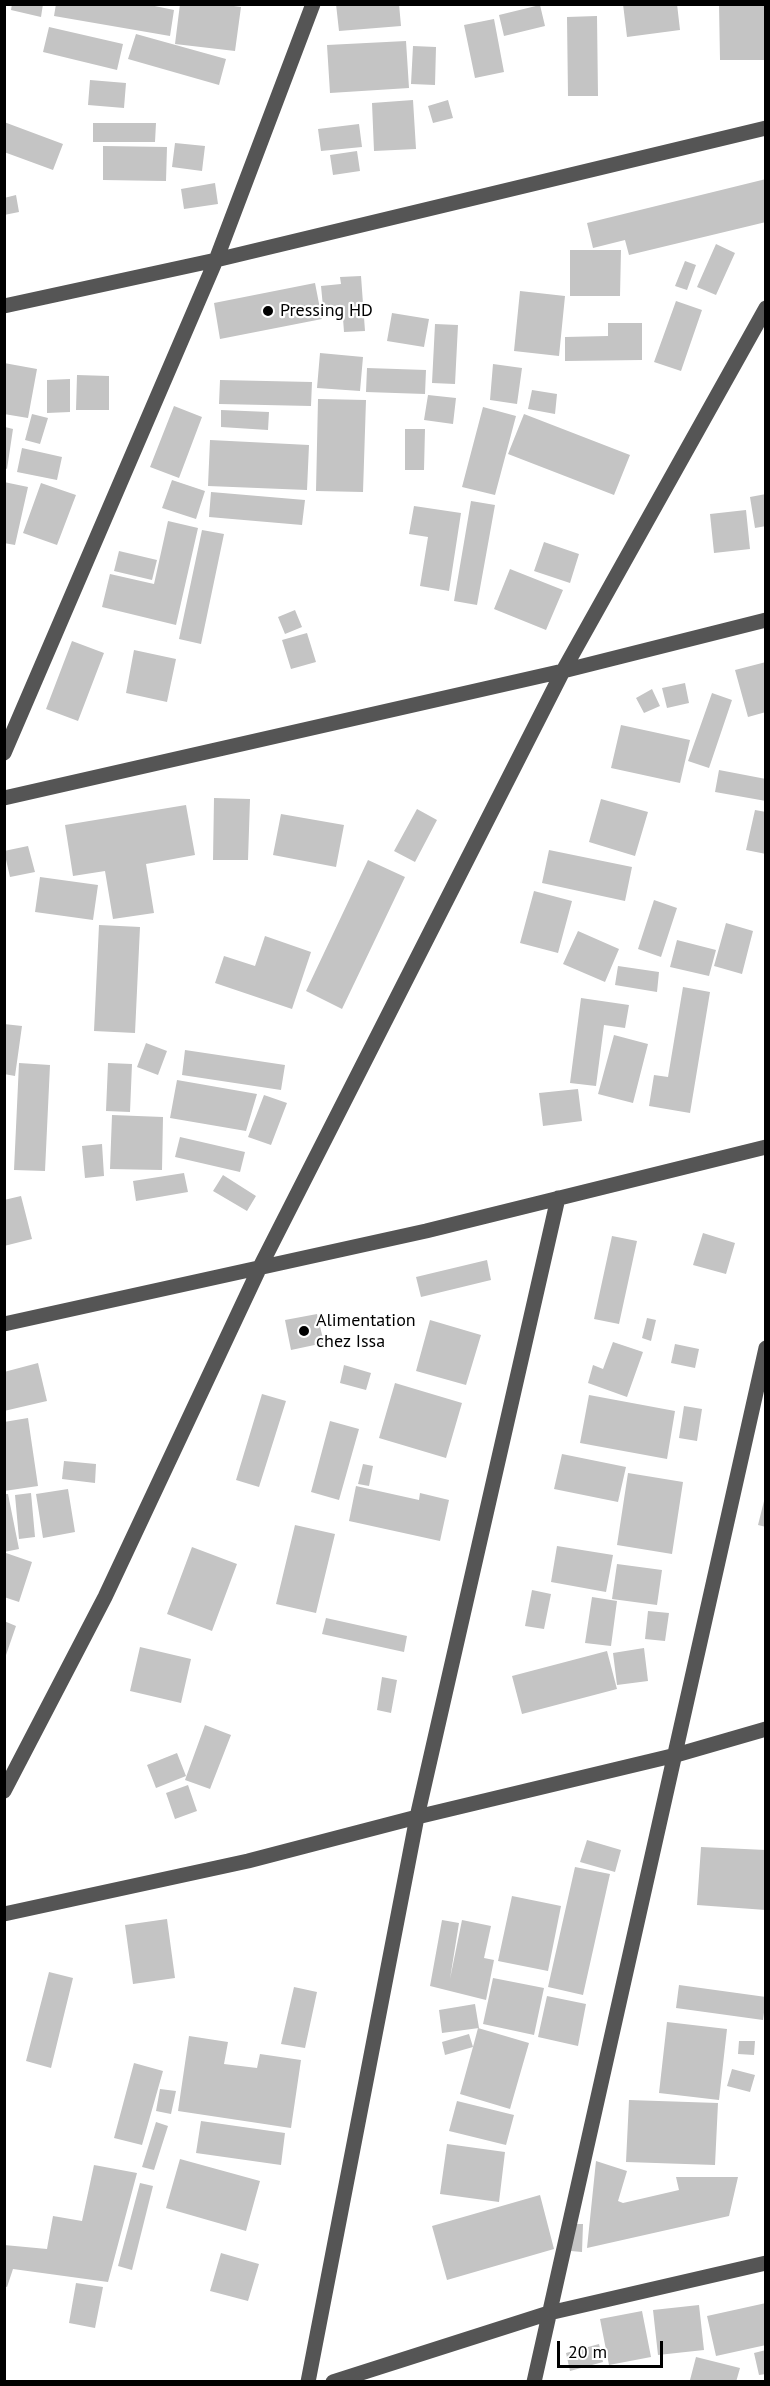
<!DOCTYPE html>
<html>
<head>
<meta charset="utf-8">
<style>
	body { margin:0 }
	#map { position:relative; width:770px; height:2386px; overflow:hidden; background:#fff; font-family:"PT Sans",sans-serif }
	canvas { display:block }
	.frame { position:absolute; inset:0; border:6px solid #000; pointer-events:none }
	.scale { position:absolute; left:557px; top:2341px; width:106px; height:27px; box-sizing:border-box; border:3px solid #000; border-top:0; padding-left:8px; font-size:18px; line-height:21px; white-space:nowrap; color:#000; -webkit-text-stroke:4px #fff; paint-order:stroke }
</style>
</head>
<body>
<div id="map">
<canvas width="770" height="2386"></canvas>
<div class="frame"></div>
<div class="scale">20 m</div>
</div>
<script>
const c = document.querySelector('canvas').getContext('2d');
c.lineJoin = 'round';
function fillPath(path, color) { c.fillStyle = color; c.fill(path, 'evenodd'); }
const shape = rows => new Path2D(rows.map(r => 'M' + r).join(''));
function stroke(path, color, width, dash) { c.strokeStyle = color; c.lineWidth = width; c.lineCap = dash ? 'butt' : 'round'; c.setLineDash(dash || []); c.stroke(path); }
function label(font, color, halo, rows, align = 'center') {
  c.font = font + ' "PT Sans",sans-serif'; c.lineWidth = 4.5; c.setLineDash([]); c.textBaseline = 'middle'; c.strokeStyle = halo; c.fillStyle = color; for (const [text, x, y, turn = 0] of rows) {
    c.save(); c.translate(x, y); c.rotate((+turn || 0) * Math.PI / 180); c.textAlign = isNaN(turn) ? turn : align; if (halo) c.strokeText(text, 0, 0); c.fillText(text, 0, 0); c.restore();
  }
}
fillPath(shape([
	[12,4,43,4,41,17,11,10],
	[56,4,145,4,174,10,170,36,54,16],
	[180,4,219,4,241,7,235,51,175,44],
	[336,4,399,4,401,26,339,31],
	[623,4,677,4,680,30,627,37],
	[719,4,766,4,766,60,720,60],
	[540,5,545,26,504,36,499,15],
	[597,16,598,96,568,96,567,17],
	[494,19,504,72,475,78,464,25],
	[49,27,123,44,117,70,43,52],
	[136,34,226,59,219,85,128,59],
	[406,41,409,88,330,93,327,45],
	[413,46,436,47,435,85,411,84],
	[90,80,126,83,124,108,88,105],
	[413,100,416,149,374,151,372,103],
	[448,100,453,118,433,123,428,106],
	[4,122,63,144,53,170,4,152],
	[93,123,156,123,155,142,93,142],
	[359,124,362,147,321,151,318,129],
	[175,143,205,146,202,171,172,167],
	[103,146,167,147,166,181,103,180],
	[357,151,360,171,333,175,330,155],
	[766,179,766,222,629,255,625,240,593,248,587,223],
	[215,183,218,204,184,209,181,189],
	[16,195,19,212,4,215,4,198],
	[716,244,735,253,716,295,697,287],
	[570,250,621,250,620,296,570,296],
	[685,261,696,265,687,290,675,286],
	[361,276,365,331,344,332,342,305,323,307,321,286,341,284,340,277],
	[315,283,322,319,220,339,214,303],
	[520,291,565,296,559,356,514,351],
	[676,301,702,310,681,371,654,362],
	[392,313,429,319,424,347,387,341],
	[608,323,642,323,642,360,565,361,565,337,608,336],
	[435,324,458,325,455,384,432,383],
	[320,353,363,357,360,391,317,388],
	[4,363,37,369,28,418,4,414],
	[493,364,522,368,517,404,490,400],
	[367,368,426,370,425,394,366,392],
	[77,375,109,376,109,410,76,410],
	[70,379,70,412,47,413,47,380],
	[220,380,312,382,311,406,219,404],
	[532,390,557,394,555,414,528,409],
	[428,395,456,398,453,424,424,420],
	[318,399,366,400,363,492,316,491],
	[174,406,202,417,179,478,150,467],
	[483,407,516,416,495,495,462,487],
	[221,410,269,412,268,430,221,427],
	[32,414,48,418,40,444,25,440],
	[524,414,630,455,614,495,508,454],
	[5,427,13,429,7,469,5,468],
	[405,429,425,429,424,470,405,470],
	[210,440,309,445,307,490,208,486],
	[22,448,62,457,57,480,17,472],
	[172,480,205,491,196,519,162,508],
	[4,482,28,487,15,545,4,543],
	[41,483,76,495,57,545,23,533],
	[211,492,305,500,302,525,209,517],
	[766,494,766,526,755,528,750,497],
	[471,501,495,505,477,605,454,601],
	[414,506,461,513,449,591,420,586,428,537,409,534],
	[746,510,750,549,714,553,710,514],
	[168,521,198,528,176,625,102,607,110,574,154,584],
	[202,530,224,534,201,644,179,639],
	[544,542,579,554,570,583,534,571],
	[119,551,157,560,152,580,114,571],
	[510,569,563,590,546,630,494,609],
	[295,610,302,627,285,634,278,617],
	[307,633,316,662,291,669,282,640],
	[72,641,104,653,78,721,46,709],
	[134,650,176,659,167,702,126,693],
	[766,662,766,712,748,717,735,670],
	[685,683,689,703,667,708,662,688],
	[652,689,660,706,644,713,636,698],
	[712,693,732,700,709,768,688,761],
	[621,725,690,740,680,783,611,768],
	[719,770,766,779,766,801,715,792],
	[214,798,250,799,248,860,213,860],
	[601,799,648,812,635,856,589,842],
	[186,805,195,855,146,864,154,913,113,919,105,871,73,876,65,825],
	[417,809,437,820,415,862,394,851],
	[755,810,766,812,766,854,746,850],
	[281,814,344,825,336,867,273,855],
	[28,846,35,872,10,877,4,851],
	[549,850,632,867,625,901,542,883],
	[368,860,405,877,342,1009,306,991],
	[40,877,98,885,93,920,35,912],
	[534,891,572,901,558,953,520,943],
	[654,900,677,908,661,957,638,949],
	[726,923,753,931,742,974,714,966],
	[99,925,140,927,135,1033,94,1031],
	[578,931,619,949,605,982,563,964],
	[265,936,311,952,292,1009,215,983,224,956,255,966],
	[677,940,716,950,709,976,670,967],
	[618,966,659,972,657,992,615,985],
	[683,987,710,992,690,1113,649,1106,654,1075,668,1077],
	[581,998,629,1005,625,1028,604,1025,596,1086,570,1083],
	[4,1024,22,1026,15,1076,4,1074],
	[614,1035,648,1044,633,1103,598,1094],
	[146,1043,167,1051,158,1075,137,1067],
	[185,1050,285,1065,281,1090,182,1075],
	[19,1063,50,1065,45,1171,14,1170],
	[108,1063,132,1064,130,1112,106,1111],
	[177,1080,257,1094,246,1131,170,1118],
	[578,1089,582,1121,543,1126,539,1093],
	[264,1095,287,1103,271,1145,248,1137],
	[112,1115,163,1117,162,1170,110,1169],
	[180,1137,245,1152,240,1172,175,1157],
	[102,1144,104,1176,85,1178,82,1146],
	[184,1173,188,1192,136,1201,133,1181],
	[223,1175,256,1196,247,1211,213,1191],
	[21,1196,32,1239,4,1246,4,1200],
	[703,1233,735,1243,726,1274,693,1265],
	[612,1236,637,1241,619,1324,594,1319],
	[487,1260,491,1280,421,1297,416,1277],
	[317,1314,324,1343,291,1350,285,1320],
	[647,1318,656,1320,651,1341,642,1338],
	[430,1320,481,1335,466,1385,416,1371],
	[613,1342,643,1352,627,1397,588,1383,593,1365,603,1369],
	[675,1344,699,1349,695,1368,671,1363],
	[38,1363,47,1401,4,1411,4,1372],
	[344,1365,371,1373,366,1390,340,1383],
	[395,1383,462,1403,446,1458,379,1438],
	[262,1394,286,1401,259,1487,236,1480],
	[589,1395,675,1411,667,1459,580,1443],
	[684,1406,702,1409,697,1441,679,1438],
	[28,1418,38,1486,4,1491,4,1422],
	[330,1421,359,1429,339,1500,311,1492],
	[562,1454,626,1467,618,1502,554,1489],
	[64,1461,96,1464,95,1483,62,1479],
	[363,1464,373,1466,369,1486,358,1484],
	[628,1473,683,1482,672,1554,617,1545],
	[356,1486,419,1500,420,1493,449,1500,440,1541,349,1521],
	[68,1489,75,1532,43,1538,36,1494],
	[31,1493,35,1537,19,1539,15,1495],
	[4,1494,8,1494,19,1549,4,1552],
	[765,1497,766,1497,766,1527,758,1525],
	[295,1525,335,1534,316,1613,276,1604],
	[557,1546,613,1555,606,1592,551,1582],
	[192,1547,237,1564,212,1631,167,1614],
	[6,1553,32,1562,19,1602,4,1597],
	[617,1564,662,1570,657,1605,612,1599],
	[532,1590,551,1594,544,1629,525,1626],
	[592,1597,617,1601,611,1646,585,1643],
	[648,1611,669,1613,665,1641,645,1639],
	[326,1618,407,1636,404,1652,322,1634],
	[4,1621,16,1626,5,1658,4,1658],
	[140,1647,191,1659,181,1703,130,1691],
	[644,1648,648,1681,617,1685,613,1653],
	[607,1651,617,1689,522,1714,512,1676],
	[382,1677,397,1680,391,1713,377,1710],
	[205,1725,231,1735,210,1789,185,1780],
	[177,1753,186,1776,156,1788,147,1765],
	[188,1785,197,1811,175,1819,166,1793],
	[587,1840,621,1850,615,1872,580,1862],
	[701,1847,766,1850,766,1910,697,1905],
	[575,1867,610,1874,583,1995,548,1987],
	[512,1896,561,1906,548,1971,498,1961],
	[167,1919,175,1978,133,1984,125,1925],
	[442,1920,459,1923,450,1979,462,1920,491,1926,484,1958,494,1960,486,2000,430,1986],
	[49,1972,73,1978,51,2068,26,2061],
	[493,1978,544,1988,534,2035,483,2024],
	[679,1985,766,1997,763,2020,676,2008],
	[294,1987,317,1992,305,2048,281,2044],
	[547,1996,586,2004,578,2046,538,2037],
	[475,2004,479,2028,442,2033,439,2010],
	[667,2022,727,2029,719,2100,659,2093],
	[478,2028,529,2043,510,2109,460,2094,473,2047,445,2055,442,2042,469,2034,473,2047],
	[189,2036,228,2042,224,2064,257,2068,260,2054,301,2060,291,2128,178,2111],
	[739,2041,755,2041,754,2055,738,2054],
	[134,2063,163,2071,142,2145,114,2138],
	[732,2069,755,2075,750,2092,727,2086],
	[160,2089,176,2091,171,2114,156,2111],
	[629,2100,718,2103,715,2165,626,2162],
	[457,2101,514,2115,506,2145,449,2131],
	[201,2121,285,2133,281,2165,196,2153],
	[156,2122,168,2126,154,2170,142,2167],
	[447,2144,505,2152,499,2202,440,2194],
	[180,2159,260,2181,246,2231,166,2208],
	[596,2161,627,2171,618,2201,623,2203,679,2190,676,2177,738,2177,729,2216,587,2248],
	[94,2165,137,2173,108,2282,13,2269,7,2287,4,2286,4,2245,47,2249,53,2216,82,2221],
	[140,2183,153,2186,132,2270,118,2266],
	[540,2195,554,2249,447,2280,432,2226],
	[572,2224,583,2224,582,2252,571,2251],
	[221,2253,259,2264,248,2301,210,2291],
	[76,2283,103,2287,95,2328,69,2323],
	[766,2303,766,2345,716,2356,707,2316],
	[699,2305,704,2350,658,2355,653,2310],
	[642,2311,651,2357,609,2365,600,2319],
	[599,2344,603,2362,570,2371,566,2353],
	[766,2350,766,2374,759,2375,754,2353],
	[696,2357,740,2368,736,2382,690,2380]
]), '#c4c4c4');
stroke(shape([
	[4,306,216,260,766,128],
	[4,753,216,260,313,4],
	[4,798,563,671,766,620],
	[4,1324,426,1231,766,1147],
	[4,1791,105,1597,260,1267,563,671,766,308],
	[4,1914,248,1861,417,1817,676,1755,766,1729],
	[308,2382,417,1817,558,1198],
	[333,2382,549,2313,766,2263],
	[534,2382,766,1348]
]), '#555', 15);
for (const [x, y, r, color] of [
	[268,311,6,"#000"],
	[304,1331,6,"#000"]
]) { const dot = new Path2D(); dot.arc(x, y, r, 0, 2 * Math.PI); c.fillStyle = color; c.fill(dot); stroke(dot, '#fff', 2); }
label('18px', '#000', '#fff', [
	["Pressing HD",280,311],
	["Alimentation",316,1321],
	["chez Issa",316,1342]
], 'left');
</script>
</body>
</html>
